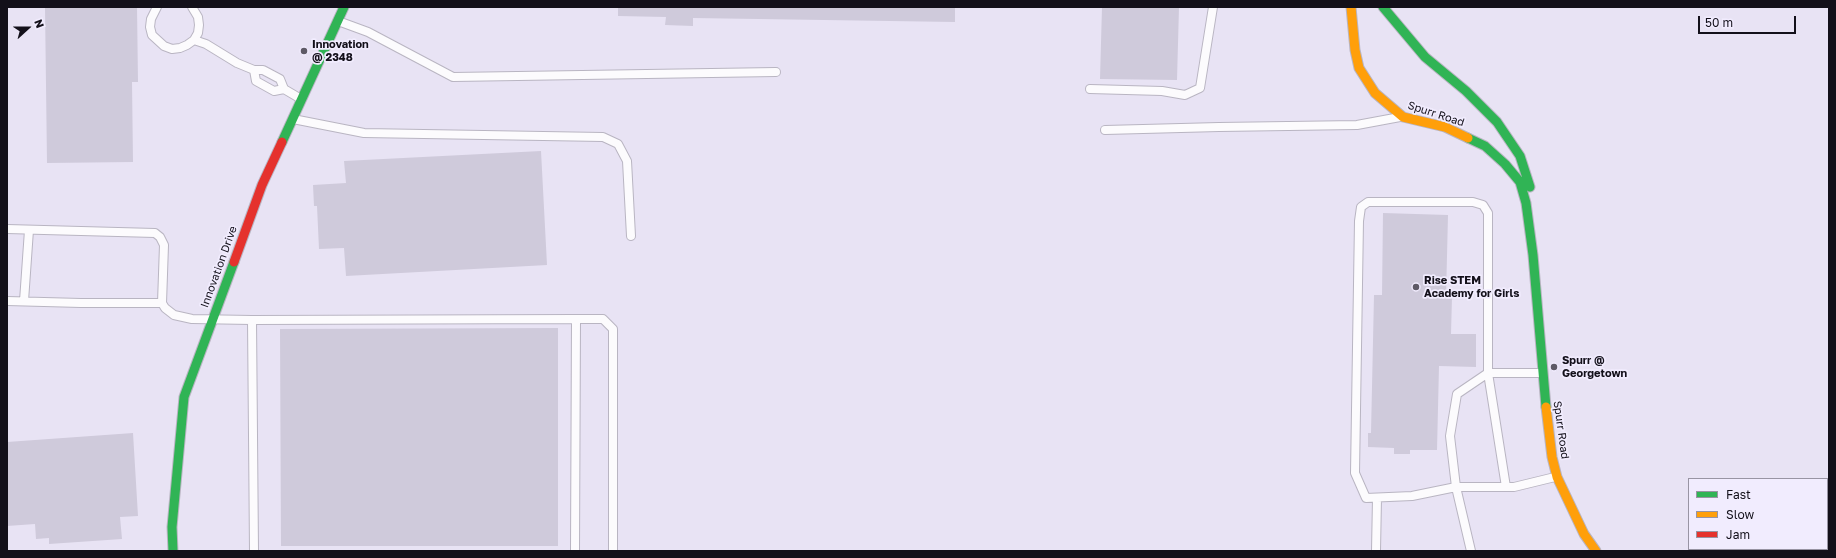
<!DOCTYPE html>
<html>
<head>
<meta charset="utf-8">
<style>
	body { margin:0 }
	#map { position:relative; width:1836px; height:558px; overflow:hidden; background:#e8e3f4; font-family:"Golos Text",sans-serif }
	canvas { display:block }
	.frame { position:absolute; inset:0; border:8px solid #13101a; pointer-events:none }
	.legend { position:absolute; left:1688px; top:478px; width:140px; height:72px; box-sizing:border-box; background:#f1ecfe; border:1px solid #9894a3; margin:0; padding:5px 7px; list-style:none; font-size:12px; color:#13101a }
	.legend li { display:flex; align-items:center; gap:8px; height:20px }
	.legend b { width:20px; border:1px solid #9894a3 }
	.north { position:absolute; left:8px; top:8px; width:40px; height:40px; -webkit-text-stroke:3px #f1ecfe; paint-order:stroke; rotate:69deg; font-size:11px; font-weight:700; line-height:16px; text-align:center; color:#13101a }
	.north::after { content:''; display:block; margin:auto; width:14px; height:18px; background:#13101a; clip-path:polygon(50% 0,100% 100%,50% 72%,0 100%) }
	.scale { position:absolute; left:1698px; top:16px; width:98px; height:18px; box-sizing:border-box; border:2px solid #13101a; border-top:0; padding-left:5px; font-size:12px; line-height:14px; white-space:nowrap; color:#13101a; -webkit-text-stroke:3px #f1ecfe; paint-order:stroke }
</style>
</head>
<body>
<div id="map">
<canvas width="1836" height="558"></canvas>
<div class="frame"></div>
<ul class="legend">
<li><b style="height:5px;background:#30b455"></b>Fast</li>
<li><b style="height:5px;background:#ff9f0a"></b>Slow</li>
<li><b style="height:5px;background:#e5322d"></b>Jam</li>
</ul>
<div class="north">N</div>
<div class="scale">50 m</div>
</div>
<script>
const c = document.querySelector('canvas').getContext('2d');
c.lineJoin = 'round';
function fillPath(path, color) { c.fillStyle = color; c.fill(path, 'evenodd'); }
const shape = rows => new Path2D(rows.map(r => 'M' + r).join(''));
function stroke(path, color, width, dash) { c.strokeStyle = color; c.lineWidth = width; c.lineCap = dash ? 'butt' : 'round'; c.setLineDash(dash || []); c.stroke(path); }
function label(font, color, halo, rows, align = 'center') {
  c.font = font + ' "Golos Text",sans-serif'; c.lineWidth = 3.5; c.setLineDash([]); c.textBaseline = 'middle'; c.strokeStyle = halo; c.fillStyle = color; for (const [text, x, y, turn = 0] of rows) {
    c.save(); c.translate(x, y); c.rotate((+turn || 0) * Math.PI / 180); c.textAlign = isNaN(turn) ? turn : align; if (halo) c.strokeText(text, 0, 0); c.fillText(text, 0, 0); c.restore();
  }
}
fillPath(shape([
	[45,7,137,7,138,82,132,82,133,162,47,163],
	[618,7,955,7,955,22,693,18,693,26,665,25,666,17,618,16],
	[1102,7,1179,7,1177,80,1100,79],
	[541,151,547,265,346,276,344,248,319,249,317,206,314,206,313,185,346,183,344,161],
	[1383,213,1448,215,1446,297,1452,297,1451,334,1476,334,1476,367,1439,366,1437,450,1410,450,1410,454,1394,454,1394,448,1368,447,1368,433,1371,433,1374,295,1382,295],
	[558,328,558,546,281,546,280,329],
	[133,433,138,516,120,517,122,539,49,544,49,538,36,539,35,524,7,526,7,442]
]), '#cfcadb');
const lane = shape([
	[157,7,151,19,150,27,152,35,164,46,172,49,180,48,187,45,194,40,198,33,199,25,198,17,192,7],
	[338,21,368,32,453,77,776,72],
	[194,40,206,44,237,63,254,70],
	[284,89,280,79,263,70,254,70,256,81,274,91,284,89,301,99],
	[1090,89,1162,91,1185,95,1200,88,1213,7],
	[293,119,364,133,603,137,618,144,627,161,631,236],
	[1105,130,1219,127,1357,125,1400,117],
	[7,229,155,233,160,237,164,245,162,303,165,308,174,315,192,319,252,320,576,319,575,551],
	[7,301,81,303,162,303],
	[24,301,29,230],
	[576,319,603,319,613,329,613,551],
	[252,320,254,551],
	[1542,373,1488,373,1457,394,1450,436,1456,487,1514,487,1555,477],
	[1376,551,1377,498],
	[1471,551,1456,487,1412,496,1366,498,1355,473,1359,221,1361,207,1368,202,1473,202,1483,205,1488,213,1488,373,1506,487]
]);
const fast = shape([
	[1383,7,1425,57,1466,91,1497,122,1520,156,1530,187],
	[1468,138,1485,146,1505,164,1520,182,1526,203,1533,255,1546,407],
	[282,142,344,7],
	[1827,509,1829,507],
	[173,551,172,527,184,397,234,262],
	[1780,551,1782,549]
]);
const slow = shape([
	[1351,7,1355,50,1359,68,1375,93,1403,117,1445,127,1468,138],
	[1546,407,1552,457,1557,477,1584,534,1596,551]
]);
const jam = shape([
	[234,262,262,185,282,142]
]);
stroke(lane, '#b9b5c2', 10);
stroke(fast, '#b9b5c2', 11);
stroke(slow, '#b9b5c2', 11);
stroke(jam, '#b9b5c2', 11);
stroke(lane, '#fcfbfd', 8);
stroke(fast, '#30b455', 9);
stroke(slow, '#ff9f0a', 9);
stroke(jam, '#e5322d', 9);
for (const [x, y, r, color] of [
	[304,51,4,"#5e5a66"],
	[1416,287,4,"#5e5a66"],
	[1554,367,4,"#5e5a66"]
]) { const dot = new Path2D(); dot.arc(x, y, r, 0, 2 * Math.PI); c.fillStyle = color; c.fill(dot); stroke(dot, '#f1ecfe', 1.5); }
label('bold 11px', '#13101a', '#f1ecfe', [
	["Innovation",312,45],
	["@ 2348",312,58],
	["Rise STEM",1424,281],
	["Academy for Girls",1424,294],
	["Spurr @",1562,361],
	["Georgetown",1562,374]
], 'left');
label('11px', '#13101a', '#f1ecfe', [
	["Spurr Road",1436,114,18],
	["Innovation Drive",219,267,-70],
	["Spurr Road",1561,430,82]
]);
</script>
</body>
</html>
